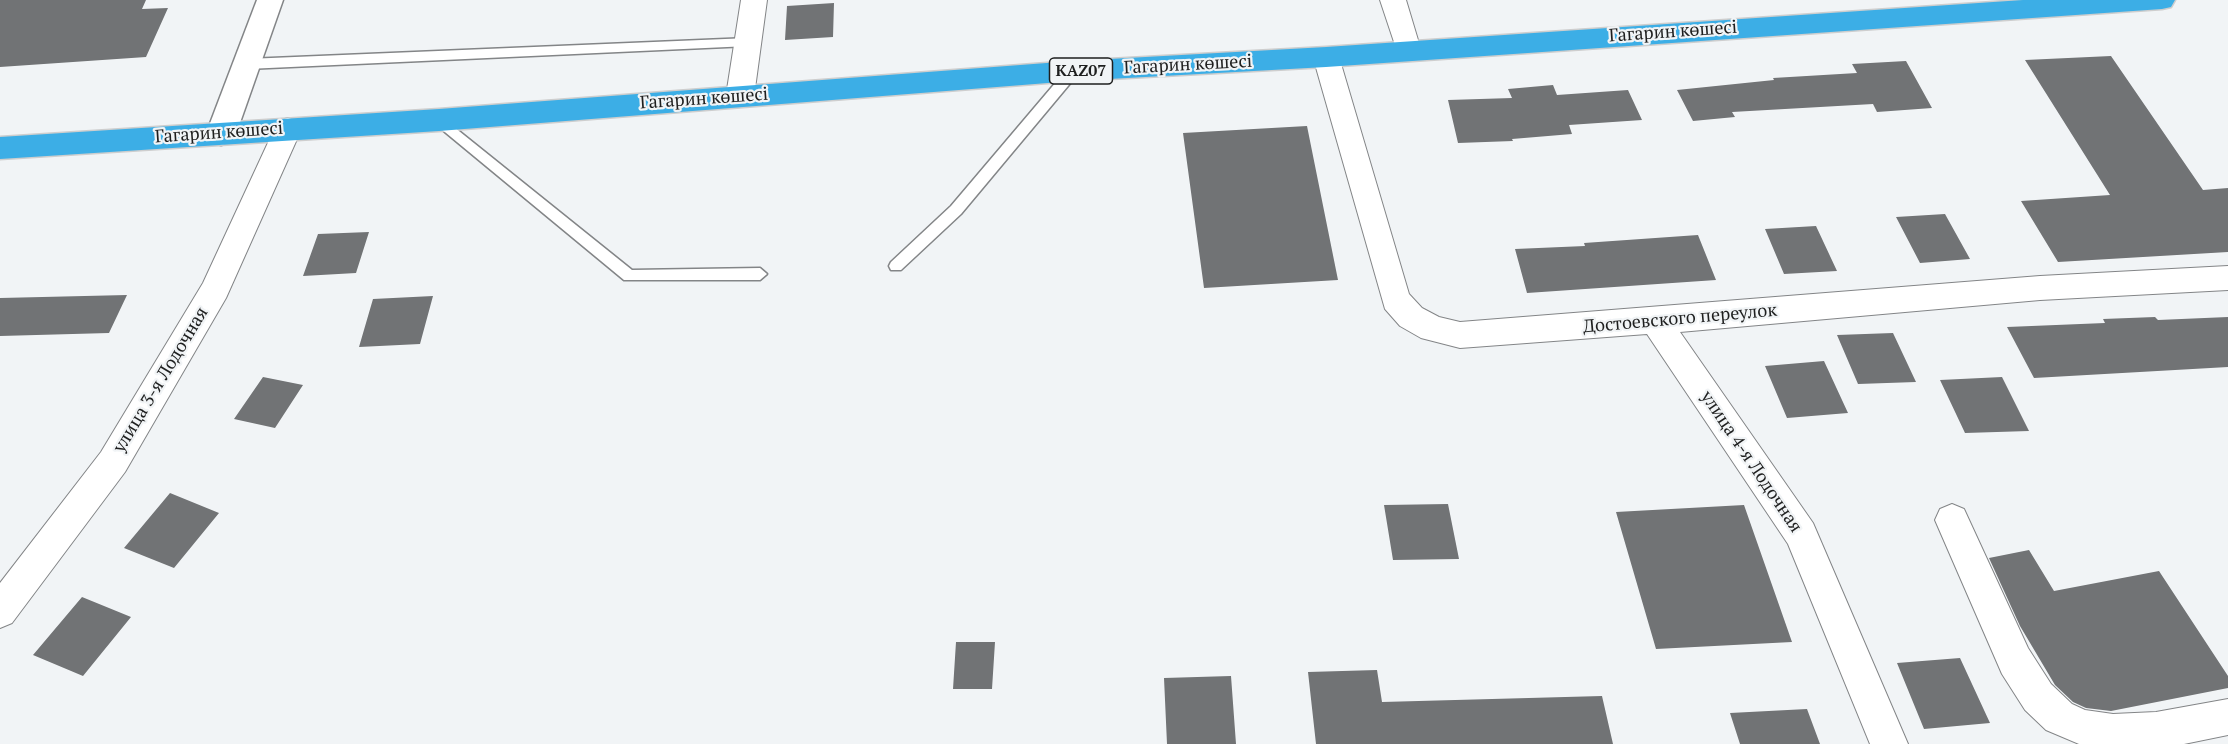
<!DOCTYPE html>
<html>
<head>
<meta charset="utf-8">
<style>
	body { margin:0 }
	canvas { display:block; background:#f1f4f6 }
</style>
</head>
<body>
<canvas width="2228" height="744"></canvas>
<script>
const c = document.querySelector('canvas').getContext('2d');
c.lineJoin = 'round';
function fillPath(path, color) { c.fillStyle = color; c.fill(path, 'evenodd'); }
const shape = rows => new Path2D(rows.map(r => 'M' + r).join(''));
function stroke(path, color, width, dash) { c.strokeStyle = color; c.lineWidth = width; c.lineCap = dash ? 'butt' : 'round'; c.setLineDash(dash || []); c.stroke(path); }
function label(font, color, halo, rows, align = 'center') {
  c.font = font + ' "PT Serif",serif'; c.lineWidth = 4.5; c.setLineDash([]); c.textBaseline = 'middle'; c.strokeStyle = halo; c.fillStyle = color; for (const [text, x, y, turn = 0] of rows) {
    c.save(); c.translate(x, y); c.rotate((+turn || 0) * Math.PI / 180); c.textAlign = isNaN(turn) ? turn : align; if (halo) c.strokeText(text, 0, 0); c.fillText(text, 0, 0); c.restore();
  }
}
fillPath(shape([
	[0,0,146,0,142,9,168,8,146,57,0,67],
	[834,3,833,37,785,40,787,6],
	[2111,56,2203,190,2228,188,2228,252,2058,262,2021,201,2110,195,2025,60],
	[1906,61,1932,108,1877,112,1873,104,1732,112,1735,117,1693,121,1677,90,1774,80,1773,78,1857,73,1852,64],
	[1553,85,1557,95,1628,90,1642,120,1569,125,1572,134,1512,139,1513,141,1458,143,1448,100,1512,98,1508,89],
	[1307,126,1338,280,1204,288,1183,133],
	[1945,214,1970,259,1920,263,1896,217],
	[1816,226,1837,271,1784,274,1765,229],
	[369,232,356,273,303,276,318,234],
	[1698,235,1716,280,1527,293,1515,249,1585,246,1584,243],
	[127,295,109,333,0,336,0,298],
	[433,296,420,344,359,347,373,299],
	[2155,317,2158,320,2228,317,2228,367,2034,378,2007,327,2105,323,2103,319],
	[1893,333,1916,382,1858,384,1837,335],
	[1824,361,1848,413,1787,418,1765,366],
	[263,377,303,385,275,428,234,419],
	[2002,377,2029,431,1965,433,1940,380],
	[170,493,219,513,174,568,124,548],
	[1448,504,1459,559,1393,560,1384,505],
	[1744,505,1792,642,1656,649,1616,512],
	[2029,550,2054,591,2159,571,2228,676,2228,688,2111,711,2086,708,2073,702,2055,685,2020,626,1989,558],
	[82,597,131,617,83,676,33,655],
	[956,642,995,642,992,689,953,689],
	[1960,658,1990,723,1924,729,1897,663],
	[1377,670,1382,702,1602,696,1613,744,1316,744,1308,672],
	[1231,676,1236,744,1167,744,1164,678],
	[1807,709,1820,744,1740,744,1730,713]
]), '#717375');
const service = shape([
	[749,38,755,42,749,46,247,69,241,64,247,59,749,38],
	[1073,66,1079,71,1078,74,961,214,901,270,891,270,889,266,891,262,951,206,1068,68,1073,66],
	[439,115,632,270,760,268,767,274,760,280,624,280,434,123,432,120,439,115]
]);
const minor = shape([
	[741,0,767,0,754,96,750,103,740,106,730,103,726,96,741,0],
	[1380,0,1406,0,1421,50,1417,57,1408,60,1399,57,1380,0],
	[1326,47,1335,50,1339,57,1409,294,1422,308,1439,317,1460,322,2040,276,2228,266,2228,290,2040,300,1680,332,1813,523,1908,744,1870,744,1788,544,1647,334,1460,348,1421,338,1400,326,1385,309,1313,57,1317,50,1326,47],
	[288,118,298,121,302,128,226,298,125,472,12,623,0,628,0,583,101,452,203,283,278,121,288,118],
	[1952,504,1964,509,2028,648,2051,684,2072,704,2085,710,2113,714,2156,712,2228,699,2228,735,2184,744,2079,744,2046,730,2025,710,2002,674,1935,520,1940,509,1952,504]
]);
const tertiary = shape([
	[257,0,283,0,236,134,231,142,221,145,211,142,206,134,257,0]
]);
const trunk = shape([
	[2023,0,2175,0,2171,7,2162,9,1326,67,1073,81,439,131,0,159,0,137,439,109,1073,61,1326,47,2023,0]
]);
stroke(service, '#838587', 3);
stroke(minor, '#838587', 2);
stroke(tertiary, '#838587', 3);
stroke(trunk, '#cecece', 3);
fillPath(service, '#fff');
fillPath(minor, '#fff');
fillPath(tertiary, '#fff');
fillPath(trunk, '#3caee6');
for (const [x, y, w] of [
	[1081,71,63]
]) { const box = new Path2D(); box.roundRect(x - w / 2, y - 13, w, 26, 4.5); c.fillStyle = '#f1f4f6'; c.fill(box); stroke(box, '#1e1f1f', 1.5); }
label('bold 16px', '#1e1f1f', null, [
	["KAZ07",1081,71]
]);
label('18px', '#1e1f1f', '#f1f4f6', [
	["Гагарин көшесі",1673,32,-4],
	["Гагарин көшесі",1188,65,-3],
	["Гагарин көшесі",704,99,-4],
	["Гагарин көшесі",219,133,-4],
	["Достоевского переулок",1680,319,-5],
	["улица 3-я Лодочная",161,380,-59],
	["улица 4-я Лодочная",1751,462,56]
]);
</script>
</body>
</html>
